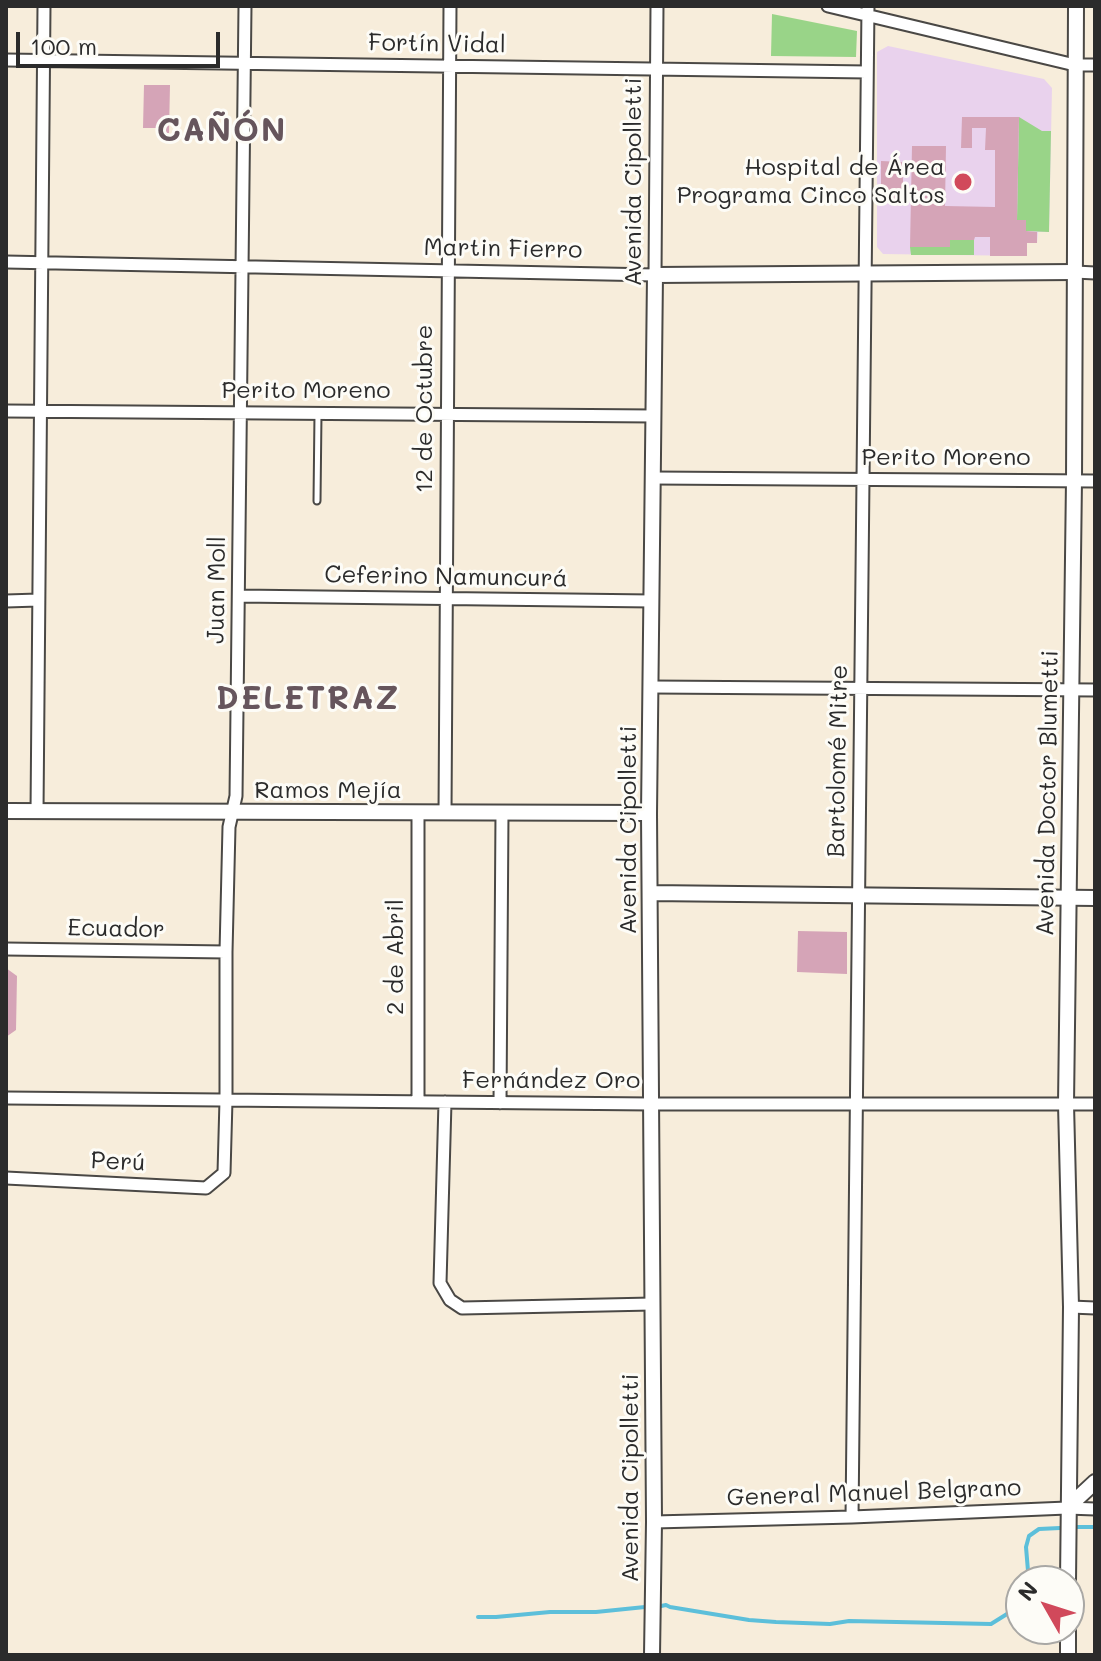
<!DOCTYPE html>
<html>
<head>
<meta charset="utf-8">
<style>
	body { margin:0 }
	#map { position:relative; width:1101px; height:1661px; overflow:hidden; background:#f7eddb; font-family:Mali,sans-serif }
	canvas { display:block }
	.frame { position:absolute; inset:0; border:8px solid #2b2b2b; pointer-events:none }
	.north { position:absolute; left:1005px; top:1565px; width:80px; height:80px; box-sizing:border-box; background:#fdfcf7; border:2px solid #a9a8a5; border-radius:50%; rotate:309deg; font-size:22px; font-weight:700; line-height:32px; text-align:center; color:#2b2b2b }
	.north::after { content:''; display:block; margin:auto; width:28px; height:36px; background:#d1495b; clip-path:polygon(50% 0,100% 100%,50% 72%,0 100%) }
	.scale { position:absolute; left:16px; top:32px; width:204px; height:36px; box-sizing:border-box; border:4px solid #2b2b2b; border-top:0; padding-left:10px; font-size:24px; line-height:28px; white-space:nowrap; color:#2b2b2b; -webkit-text-stroke:6px #fdfcf7; paint-order:stroke }
</style>
</head>
<body>
<div id="map">
<canvas width="1101" height="1661"></canvas>
<div class="frame"></div>
<div class="north">N</div>
<div class="scale">100 m</div>
</div>
<script>
const c = document.querySelector('canvas').getContext('2d');
c.lineJoin = 'round';
function fillPath(path, color) { c.fillStyle = color; c.fill(path, 'evenodd'); }
const shape = rows => new Path2D(rows.map(r => 'M' + r).join(''));
function stroke(path, color, width, dash) { c.strokeStyle = color; c.lineWidth = width; c.lineCap = dash ? 'butt' : 'round'; c.setLineDash(dash || []); c.stroke(path); }
function label(font, color, halo, rows, align = 'center') {
  c.font = font + ' Mali,sans-serif'; c.lineWidth = 6; c.setLineDash([]); c.textBaseline = 'middle'; c.strokeStyle = halo; c.fillStyle = color; for (const [text, x, y, turn = 0] of rows) {
    c.save(); c.translate(x, y); c.rotate((+turn || 0) * Math.PI / 180); c.textAlign = isNaN(turn) ? turn : align; if (halo) c.strokeText(text, 0, 0); c.fillText(text, 0, 0); c.restore();
  }
}
fillPath(shape([
	[888,46,1044,79,1052,88,1049,232,1038,232,1037,243,1027,243,1027,256,883,254,877,247,877,52]
]), '#e9d2ed');
fillPath(shape([
	[772,14,857,31,856,57,771,56],
	[1019,117,1042,131,1051,131,1049,232,1026,231,1026,220,1017,220],
	[950,240,974,240,974,255,911,255,910,247]
]), '#99d488');
stroke(shape([
	[1076,1527,1095,1527],
	[1024,1581,1028,1571,1026,1547,1029,1536,1039,1529,1060,1528],
	[661,1606,666,1605,670,1607,749,1620,776,1622,830,1624,849,1621,991,1624,1007,1614,1021,1589],
	[478,1617,496,1617,550,1612,596,1612,645,1607]
]), '#5cbfda', 4);
fillPath(shape([
	[144,85,170,85,169,133,156,133,156,128,143,128],
	[962,117,1019,117,1017,220,1026,220,1026,231,1037,232,1037,243,1027,243,1027,256,990,256,990,237,975,237,974,240,950,240,950,247,910,247,912,146,946,146,945,206,995,207,995,150,985,150,986,128,972,128,972,148,961,148],
	[881,161,903,162,903,201,881,201],
	[798,931,847,932,847,974,797,972],
	[6,968,17,976,16,1030,6,1037]
]), '#d5a4b7');
const service = shape([
	[317,501,318,414]
]);
const minor = shape([
	[828,6,1075,65,1095,65],
	[6,60,867,72],
	[6,262,655,275,657,6],
	[1075,272,1095,273],
	[6,411,654,416],
	[653,478,1095,481],
	[239,596,652,601],
	[6,601,38,600],
	[652,687,1095,690],
	[37,811,44,6],
	[418,813,418,1102],
	[445,813,450,6],
	[6,949,226,952],
	[6,1098,651,1104,1095,1104],
	[445,1102,440,1283,450,1300,462,1308,652,1304],
	[500,1103,502,813],
	[6,1178,206,1188,224,1173,226,1100,226,952,229,827,236,796,245,6],
	[1071,1307,1095,1308],
	[852,1517,868,6],
	[654,1522,852,1517,1067,1508,1095,1509]
]);
const tertiary = shape([
	[6,811,649,813],
	[650,893,1095,898],
	[1067,1508,1095,1482],
	[652,1655,654,1522,649,813,655,275,1075,272]
]);
const secondary = shape([
	[1068,1581,1071,1307,1066,1104,1074,480,1076,6],
	[1068,1629,1068,1655]
]);
stroke(service, '#4a4845', 9);
stroke(minor, '#4a4845', 15);
stroke(tertiary, '#4a4845', 18);
stroke(secondary, '#4a4845', 18);
stroke(service, '#fff', 5);
stroke(minor, '#fff', 11);
stroke(tertiary, '#fff', 14);
stroke(secondary, '#fff', 14);
for (const [x, y, r, color] of [
	[963,182,10,"#d1495b"]
]) { const dot = new Path2D(); dot.arc(x, y, r, 0, 2 * Math.PI); c.fillStyle = color; c.fill(dot); stroke(dot, '#fdfcf7', 3); }
label('24px', '#2b2b2b', '#fdfcf7', [
	["Fortín Vidal",437,44,1],
	["Avenida Cipolletti",634,182,-90],
	["Martin Fierro",503,249,1],
	["Perito Moreno",306,391],
	["12 de Octubre",425,409,-90],
	["Perito Moreno",946,458],
	["Ceferino Namuncurá",446,577,1],
	["Juan Moll",217,590,-89],
	["Bartolomé Mitre",838,761,-89],
	["Ramos Mejía",328,791],
	["Avenida Doctor Blumetti",1048,793,-89],
	["Avenida Cipolletti",629,830,-90],
	["Ecuador",116,929,1],
	["2 de Abril",396,957,-90],
	["Fernández Oro",551,1081],
	["Perú",118,1162,3],
	["Avenida Cipolletti",631,1478,-90],
	["General Manuel Belgrano",874,1493,-2]
]);
label('24px', '#2b2b2b', '#fdfcf7', [
	["Hospital de Área",945,168],
	["Programa Cinco Saltos",945,196]
], 'right');
c.letterSpacing = '2px';
label('bold 32px', '#66555c', '#fdfcf7', [
	["CAÑÓN",222,131],
	["DELETRAZ",308,699]
]);
c.letterSpacing = '0px';
</script>
</body>
</html>
